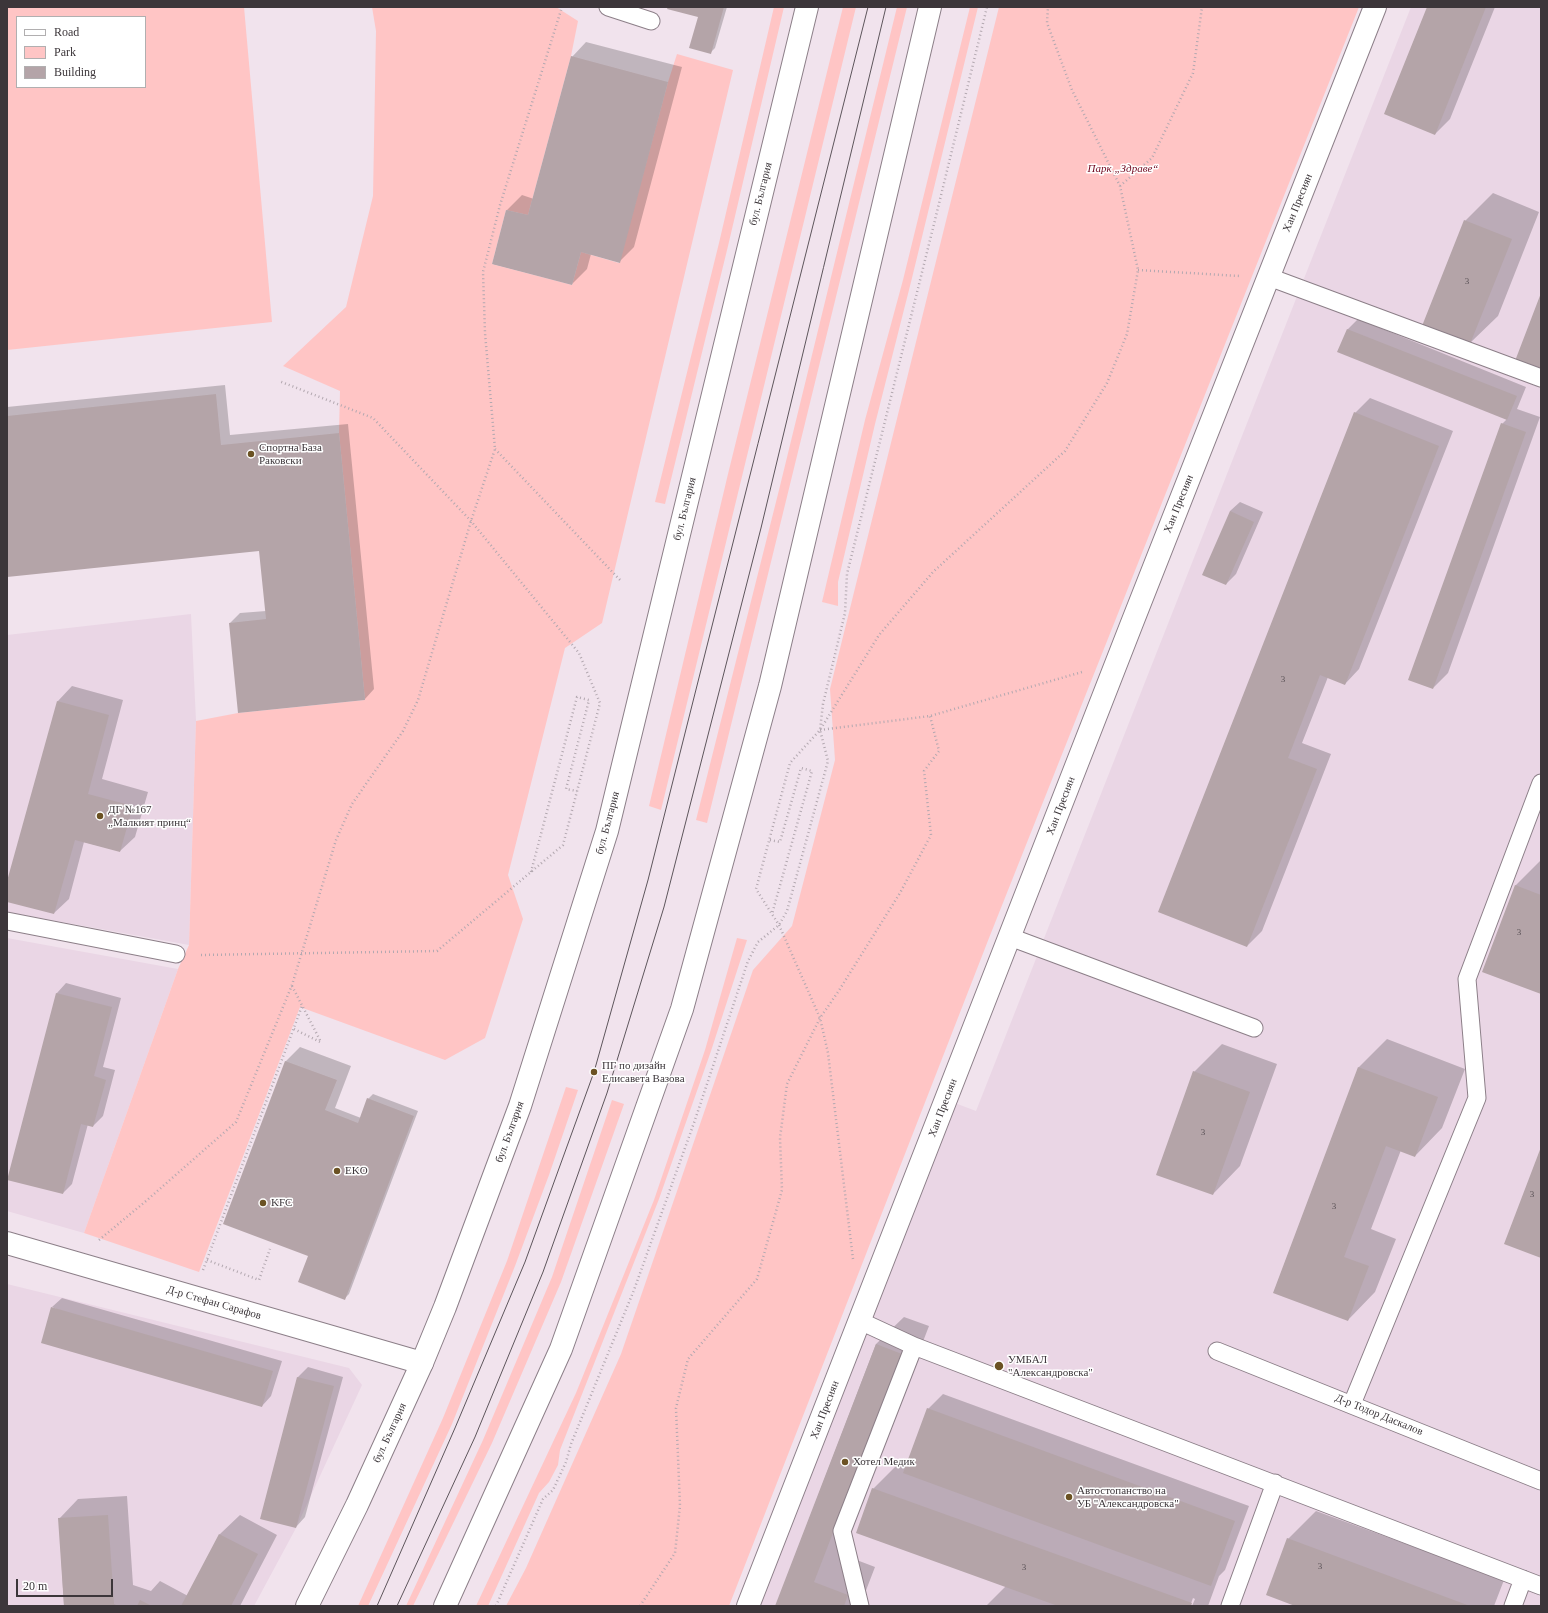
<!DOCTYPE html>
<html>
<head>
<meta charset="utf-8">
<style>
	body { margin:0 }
	#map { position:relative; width:1548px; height:1613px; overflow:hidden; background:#f1e3ed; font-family:"Times New Roman",serif }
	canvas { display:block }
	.frame { position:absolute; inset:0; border:8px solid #3c363a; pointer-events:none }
	.legend { position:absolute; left:16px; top:16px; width:130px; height:72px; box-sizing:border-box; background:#fff; border:1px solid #b1afb0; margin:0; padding:5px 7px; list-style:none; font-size:12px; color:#3c363a }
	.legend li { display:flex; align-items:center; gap:8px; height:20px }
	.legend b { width:20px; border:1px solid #b1afb0 }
	.scale { position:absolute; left:16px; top:1579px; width:97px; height:18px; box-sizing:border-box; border:2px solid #3c363a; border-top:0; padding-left:5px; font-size:12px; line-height:14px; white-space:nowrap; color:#3c363a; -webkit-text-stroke:3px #fff; paint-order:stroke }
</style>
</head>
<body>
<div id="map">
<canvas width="1548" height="1613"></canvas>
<div class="frame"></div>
<ul class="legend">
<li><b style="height:5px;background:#fff"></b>Road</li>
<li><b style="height:11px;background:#ffc5c5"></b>Park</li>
<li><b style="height:11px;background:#b4a4a8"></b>Building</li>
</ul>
<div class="scale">20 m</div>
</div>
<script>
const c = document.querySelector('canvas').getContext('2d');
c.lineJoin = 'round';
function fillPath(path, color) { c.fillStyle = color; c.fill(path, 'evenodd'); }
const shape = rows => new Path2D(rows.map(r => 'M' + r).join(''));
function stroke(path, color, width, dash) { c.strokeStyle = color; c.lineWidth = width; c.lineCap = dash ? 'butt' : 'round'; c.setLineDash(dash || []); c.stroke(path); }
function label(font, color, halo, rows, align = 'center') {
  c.font = font + ' "Times New Roman",serif'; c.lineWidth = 3; c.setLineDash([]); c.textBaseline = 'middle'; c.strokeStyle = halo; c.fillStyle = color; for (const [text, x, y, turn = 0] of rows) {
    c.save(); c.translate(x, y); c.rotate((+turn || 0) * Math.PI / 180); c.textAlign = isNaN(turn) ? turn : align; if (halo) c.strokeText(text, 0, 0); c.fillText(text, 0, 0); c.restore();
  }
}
fillPath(shape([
	[1411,7,1541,7,1541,1606,748,1606,947,1100,976,1111],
	[191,614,196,721,189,945,7,912,7,635],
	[7,938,178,969,84,1233,7,1211],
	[7,1284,349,1368,362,1385,296,1528,254,1606,7,1606]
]), '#ead6e5');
fillPath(shape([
	[7,7,244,7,272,322,7,350],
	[17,17,145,17,145,87,17,87],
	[372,7,556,7,578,21,571,56,528,215,506,210,492,264,572,285,581,252,619,263,668,82,677,54,733,70,602,623,565,648,508,875,523,919,485,1038,445,1060,300,1007,199,1272,84,1233,178,969,189,945,196,721,238,713,365,700,339,433,340,391,283,366,346,307,373,196,376,31],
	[774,7,784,7,728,246,665,504,655,502,719,243],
	[843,7,856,7,661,810,649,806,728,474],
	[897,7,907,7,707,823,696,820,779,490],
	[970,7,978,7,911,282,875,424,838,582,838,606,822,602,865,420,903,280],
	[999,7,1359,7,989,938,729,1606,506,1606,526,1568,621,1354,753,970,792,926,835,760,830,689],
	[737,938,747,940,711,1051,659,1199,560,1450,558,1465,549,1482,539,1493,488,1606,476,1606,576,1393,654,1200,705,1050],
	[566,1087,578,1090,549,1175,515,1266,452,1424,368,1606,358,1606,443,1418,507,1261],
	[612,1100,624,1104,561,1282,492,1443,413,1606,406,1606,483,1440,552,1277]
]), '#ffc5c5');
fillPath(shape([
	[669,7,727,7,715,48,710,53,699,16],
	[1428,7,1495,7,1450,119,1435,134],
	[586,42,682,67,634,247,619,262,591,254,587,269,572,284,493,264,507,210,522,195,534,199,572,57],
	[1493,193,1539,212,1498,316,1470,343,1465,221],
	[1358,319,1526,387,1517,409,1540,417,1448,673,1433,688,1502,424,1507,419,1339,351,1348,329],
	[225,385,230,435,348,424,374,689,365,699,230,623,240,613,266,611,260,550,7,576,7,407],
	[1370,398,1453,431,1359,669,1345,684,1328,677,1302,743,1331,754,1262,931,1247,946,1355,413],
	[1240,502,1263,512,1236,574,1226,584,1230,511],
	[72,686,123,700,102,779,148,792,135,837,120,851,84,842,69,899,54,913,7,901,7,885,58,701],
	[1541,860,1541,993,1515,886],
	[66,983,121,998,103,1067,115,1070,103,1116,93,1126,88,1124,72,1184,63,1193,57,993],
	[1387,1039,1465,1069,1442,1128,1415,1156,1401,1150,1371,1229,1396,1239,1375,1292,1348,1320,1274,1292,1359,1067],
	[1222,1044,1277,1064,1240,1166,1213,1194,1194,1072],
	[300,1047,351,1066,335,1108,361,1118,368,1099,373,1094,418,1111,349,1294,345,1298,309,1255,285,1062],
	[62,1298,282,1361,271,1396,262,1406,52,1307],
	[904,1317,929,1326,841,1554,875,1567,860,1606,776,1606,876,1344],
	[308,1367,343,1377,305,1517,296,1527,261,1518,298,1377],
	[943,1394,1249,1506,1225,1570,1219,1576,1208,1606,1192,1606,1195,1599,1193,1598,1190,1606,1060,1606,1057,1605,1056,1606,986,1606,1006,1586,873,1489,901,1461,908,1463,928,1409],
	[127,1496,133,1585,151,1591,160,1581,188,1596,220,1534,240,1515,277,1535,240,1606,64,1606,59,1519,78,1499],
	[1316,1511,1504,1580,1494,1606,1298,1606,1288,1539]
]), '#0003');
fillPath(shape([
	[668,7,724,7,711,54,689,48,698,17,667,9],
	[1427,7,1486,7,1435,135,1384,114],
	[571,56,668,82,620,263,581,252,572,285,492,264,506,210,528,215],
	[1464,220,1512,239,1470,344,1422,326],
	[1541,293,1541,371,1515,361],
	[1347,329,1517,396,1507,420,1337,352],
	[216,394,221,445,339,433,365,700,238,713,229,623,266,619,259,551,7,577,7,416],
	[1354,412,1439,446,1345,685,1320,675,1288,758,1317,769,1247,947,1158,912],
	[1501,423,1526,432,1433,689,1408,680],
	[1230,511,1254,522,1226,585,1202,575],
	[57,701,109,715,88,794,133,806,120,852,75,840,54,914,7,902,7,881],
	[1515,885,1541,895,1541,994,1482,972],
	[56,993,112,1007,94,1076,106,1080,93,1127,81,1124,63,1194,7,1180],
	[285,1061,337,1080,325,1110,358,1123,367,1098,414,1116,345,1300,298,1282,308,1256,223,1224],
	[1358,1067,1438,1097,1415,1157,1386,1146,1344,1257,1369,1266,1348,1321,1273,1293],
	[1193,1071,1250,1092,1213,1195,1156,1175],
	[1541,1147,1541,1258,1504,1244],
	[51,1307,273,1371,262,1407,41,1343],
	[876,1344,902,1354,814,1582,848,1595,844,1606,775,1606],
	[297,1377,334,1386,296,1528,260,1519],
	[927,1408,1235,1521,1211,1586,903,1473],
	[872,1488,1192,1603,1191,1606,1058,1606,856,1533],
	[108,1515,114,1604,118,1606,64,1606,58,1518],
	[219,1534,258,1554,231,1606,181,1606],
	[1287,1538,1470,1606,1295,1606,1266,1595],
	[140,1600,152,1606,137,1606]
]), '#b4a4a8');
const lane = shape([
	[608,7,651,21],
	[1269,277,1541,378],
	[7,921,176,954],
	[1010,937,1254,1028],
	[860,1321,914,1346,1541,1586],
	[1217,1351,1541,1481],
	[1352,1404,1477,1098,1467,979,1541,783],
	[860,1606,842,1531,914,1346],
	[1230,1606,1275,1483],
	[1513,1606,1523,1579]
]);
const street = shape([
	[7,1243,422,1363],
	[748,1606,1132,623,1375,7]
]);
const primary = shape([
	[307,1606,357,1505,422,1363,445,1307,520,1106,607,831,807,7],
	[445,1606,561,1349,682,1009,770,686,930,7]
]);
stroke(lane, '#8c7f88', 19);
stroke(street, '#8c7f88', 24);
stroke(primary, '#8c7f88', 24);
stroke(shape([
	[1120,186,1152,158,1193,73,1202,7],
	[1138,270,1240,276],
	[495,449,621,581],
	[820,730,930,716,1082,672],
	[770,840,780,842,801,768,812,771,772,914],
	[531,872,577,697,589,700,566,789,577,791],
	[201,955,437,951,563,845,600,703,579,653,471,521,373,418,279,381],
	[292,986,321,1042],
	[294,1029,320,1042],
	[99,1240,146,1201,236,1122,292,985,336,840,352,804,403,731,418,700,471,521,495,449,485,333,483,272,500,205,562,7],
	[853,1259,828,1053,820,1018,779,925,756,889,790,763,820,730,879,635,933,572,1065,451,1107,383,1127,334,1138,270,1120,186,1072,90,1047,23,1048,7],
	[207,1260,259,1280,270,1249],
	[203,1270,302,1006],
	[496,1606,543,1499,553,1490,566,1462,571,1444,634,1290,695,1120,748,961,758,942,779,925,787,911,828,761,820,730,823,704,845,613,847,574,934,224,987,7],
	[640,1606,675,1553,680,1506,676,1408,688,1359,757,1279,782,1190,780,1138,787,1084,820,1018,838,992,900,893,931,835,924,771,939,751,930,716]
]), '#b3a8b0', 2.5, [1, 3]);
stroke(lane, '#fff', 17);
stroke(street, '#fff', 22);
stroke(primary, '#fff', 22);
stroke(shape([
	[377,1606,455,1428,525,1262,594,1072,648,880,868,7],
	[397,1606,475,1437,543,1272,607,1093,664,907,761,528,886,7]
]), '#5d555b', 1);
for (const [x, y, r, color] of [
	[251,454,4,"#6b5223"],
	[100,816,4,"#6b5223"],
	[594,1072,4,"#6b5223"],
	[337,1171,4,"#6b5223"],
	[263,1203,4,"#6b5223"],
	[999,1366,5,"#6b5223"],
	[845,1462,4,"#6b5223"],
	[1069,1497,4,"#6b5223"]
]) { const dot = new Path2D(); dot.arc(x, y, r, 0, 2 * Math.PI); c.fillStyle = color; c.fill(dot); stroke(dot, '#fff', 1.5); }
label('9px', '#5a5256', null, [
	["3",1467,282],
	["3",1283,680],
	["3",1519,933],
	["3",1203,1133],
	["3",1532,1195],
	["3",1334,1207],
	["3",1320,1567],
	["3",1024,1568]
]);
label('italic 11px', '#70071e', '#fff', [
	["Парк „Здраве“",1123,169]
]);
label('11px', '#3c363a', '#fff', [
	["бул. България",761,194,-76],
	["Хан Пресиян",1298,203,-68],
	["Хан Пресиян",1179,504,-68],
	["бул. България",685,509,-76],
	["Хан Пресиян",1061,806,-69],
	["бул. България",608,823,-75],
	["Хан Пресиян",943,1108,-69],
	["бул. България",510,1132,-70],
	["Д-р Стефан Сарафов",214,1303,16],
	["Хан Пресиян",825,1410,-69],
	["Д-р Тодор Даскалов",1379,1415,22],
	["бул. България",390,1433,-65]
]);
label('11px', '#3c363a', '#fff', [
	["Спортна База",259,448],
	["Раковски",259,461],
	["ДГ №167",108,810],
	["„Малкият принц“",108,823],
	["ПГ по дизайн",602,1066],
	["Елисавета Вазова",602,1079],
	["EKO",345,1171],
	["KFC",271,1203],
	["УМБАЛ",1008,1360],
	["\"Александровска\"",1008,1373],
	["Хотел Медик",853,1462],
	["Автостопанство на",1077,1491],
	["УБ \"Александровска\"",1077,1504]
], 'left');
</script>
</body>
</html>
